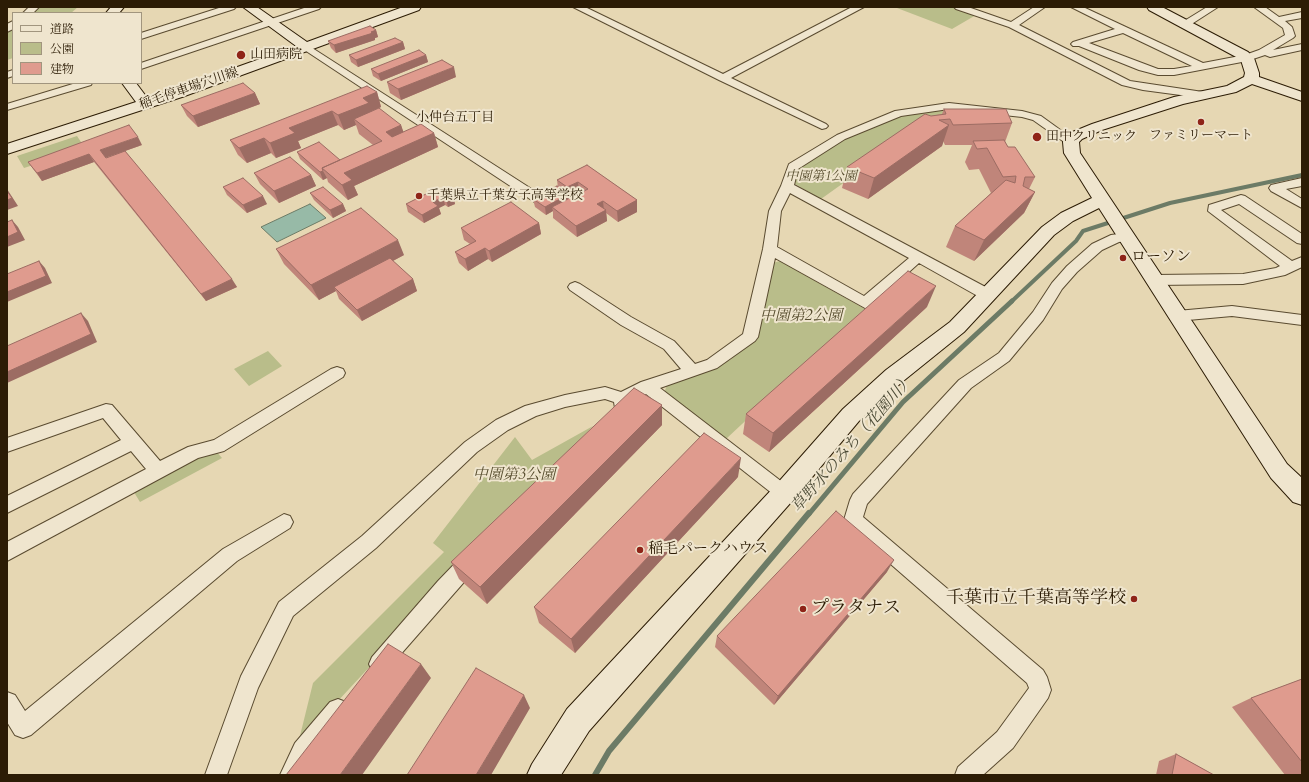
<!DOCTYPE html>
<html>
<head>
<meta charset="utf-8">
<style>
	body { margin:0 }
	#map { position:relative; width:1309px; height:782px; overflow:hidden; background:#e6d7b3; font-family:Cardo,"Noto Serif JP",serif }
	canvas { display:block }
	.frame { position:absolute; inset:0; border:8px solid #2c1c05; pointer-events:none }
	.legend { position:absolute; left:12px; top:12px; width:130px; height:72px; box-sizing:border-box; background:#efe5ce; border:1px solid #a1957e; margin:0; padding:5px 7px; list-style:none; font-size:12px; color:#2c1c05 }
	.legend li { display:flex; align-items:center; gap:8px; height:20px }
	.legend b { width:20px; border:1px solid #a1957e }
</style>
</head>
<body>
<div id="map">
<canvas width="1309" height="782"></canvas>
<div class="frame"></div>
<ul class="legend">
<li><b style="height:5px;background:#efe5ce"></b>道路</li>
<li><b style="height:11px;background:#b9bd8a"></b>公園</li>
<li><b style="height:11px;background:#df9b8e"></b>建物</li>
</ul>
</div>
<script>
const c = document.querySelector('canvas').getContext('2d');
c.lineJoin = 'round';
function fillPath(path, color) { c.fillStyle = color; c.fill(path, 'evenodd'); }
const shape = rows => new Path2D(rows.map(r => 'M' + r).join(''));
function stroke(path, color, width, dash) { c.strokeStyle = color; c.lineWidth = width; c.lineCap = dash ? 'butt' : 'round'; c.setLineDash(dash || []); c.stroke(path); }
function label(font, color, halo, rows, align = 'center') {
  c.font = font + ' Cardo,"Noto Serif JP",serif'; c.lineWidth = 4; c.setLineDash([]); c.textBaseline = 'middle'; c.strokeStyle = halo; c.fillStyle = color; for (const [text, x, y, turn = 0] of rows) {
    c.save(); c.translate(x, y); c.rotate((+turn || 0) * Math.PI / 180); c.textAlign = isNaN(turn) ? turn : align; if (halo) c.strokeText(text, 0, 0); c.fillText(text, 0, 0); c.restore();
  }
}
fillPath(shape([
	[34,7,78,7,71,13,27,13],
	[899,7,954,7,976,15,952,29,897,8],
	[13,24,13,58,7,60,7,28],
	[949,109,998,113,915,132,821,199,795,184,799,169,846,138,900,115],
	[77,136,85,148,24,168,17,156],
	[780,261,865,309,726,439,664,393,667,385,730,360,757,337,773,263],
	[268,351,282,366,249,386,234,369],
	[593,426,298,744,313,683,444,552,433,543,515,437,532,460],
	[215,450,222,458,140,502,132,489,197,455]
]), '#b9bd8a');
const water = shape([
	[310,204,326,218,277,242,261,227,310,204]
]);
fillPath(water, '#97baa7');
stroke(water, '#6c7b66', 1);
stroke(shape([
	[1011,302,1076,241,1083,231,1170,203,1302,175]
]), '#6c7b66', 4);
stroke(shape([
	[809,514,903,402,1012,301]
]), '#6c7b66', 5);
stroke(shape([
	[595,775,609,751,809,513]
]), '#6c7b66', 6);
const street = shape([
	[29,7,39,7,33,13,23,13,29,7],
	[222,7,236,7,234,9,141,39,141,33,222,7],
	[307,7,321,7,319,9,141,69,141,63,307,7],
	[573,7,585,7,723,74,852,7,864,7,731,78,826,124,828,126,826,128,822,129,719,80,573,7],
	[954,7,968,7,1011,22,1034,7,1045,7,1019,25,1130,81,1203,92,1208,95,1203,98,1143,90,1122,85,1009,27,956,9,954,7],
	[1071,7,1083,7,1203,63,1245,55,1259,50,1285,35,1283,28,1254,7,1265,7,1279,17,1302,12,1302,18,1285,21,1292,27,1295,36,1293,38,1273,50,1302,44,1302,50,1270,57,1265,55,1247,61,1174,75,1158,75,1139,70,1079,46,1073,46,1071,44,1073,42,1115,29,1071,7],
	[1123,33,1192,66,1174,69,1158,69,1089,43,1123,33],
	[1207,7,1218,7,1187,27,1181,27,1179,25,1181,23,1207,7],
	[13,21,13,29,7,32,7,24,13,21],
	[306,44,544,197,546,200,544,203,536,203,303,49,301,47,306,44],
	[13,70,13,76,7,78,7,72,13,70],
	[76,83,92,83,91,85,7,110,7,104,76,83],
	[949,103,1022,111,1041,116,1077,142,1075,144,1071,145,1067,144,1033,120,1022,117,949,109,901,116,845,139,798,169,794,185,993,291,995,295,993,299,988,300,983,299,919,263,870,307,865,308,775,258,758,337,755,341,717,368,660,388,790,488,793,493,790,498,784,501,778,498,646,394,634,399,627,408,621,409,615,408,614,402,605,399,565,407,536,416,508,430,477,452,376,548,293,616,258,688,227,775,205,775,241,676,279,602,362,536,465,442,496,420,525,406,565,395,605,387,621,392,641,382,681,369,664,349,621,325,570,290,568,287,570,284,575,282,580,284,631,317,674,341,695,364,707,360,743,334,763,249,769,211,781,186,789,164,837,135,895,111,949,103],
	[790,193,909,258,864,296,777,247,781,211,790,193],
	[1302,178,1302,186,1286,189,1302,199,1302,208,1271,191,1269,188,1271,185,1302,178],
	[1241,195,1245,196,1302,234,1302,244,1297,243,1239,204,1221,210,1292,261,1302,257,1302,267,1285,275,1243,284,1154,285,1149,283,1147,280,1149,277,1154,275,1243,274,1276,268,1280,266,1208,211,1209,205,1241,195],
	[1126,233,1131,234,1133,237,1131,240,1119,242,1102,250,1077,272,1062,289,1043,320,1009,361,971,388,867,504,863,517,1043,670,1047,677,1051,690,1048,698,1013,748,983,775,955,775,958,767,997,732,1029,688,1027,683,847,526,844,520,850,500,853,494,959,380,999,353,1033,312,1052,283,1067,266,1092,244,1111,235,1126,233],
	[1232,306,1302,315,1302,325,1232,316,1177,321,1172,320,1170,316,1172,312,1177,311,1232,306],
	[337,367,343,369,345,373,343,377,224,451,198,458,7,561,7,542,146,469,131,451,7,513,7,496,121,440,103,418,7,452,7,438,106,404,112,405,160,461,188,447,214,440,331,369,337,367],
	[284,514,290,516,293,522,290,528,237,561,31,735,23,738,15,735,7,722,7,692,15,695,25,711,223,549,284,514],
	[472,550,479,553,481,559,479,565,386,671,379,674,372,671,369,664,372,657,438,581,465,553,472,550],
	[338,699,346,702,349,710,346,718,311,759,303,775,280,775,295,743,330,702,338,699]
]);
const secondary = shape([
	[111,7,124,7,119,13,106,13,111,7],
	[243,7,257,7,307,42,403,7,421,7,419,10,182,97,7,154,7,144,136,102,122,83,136,83,148,99,296,46,243,7],
	[1147,7,1162,7,1248,52,1254,58,1259,73,1259,77,1302,92,1302,101,1252,84,1236,92,1183,104,1102,130,1082,139,1079,142,1080,153,1287,464,1302,478,1302,505,1293,502,1271,478,1099,208,1073,221,1054,235,964,332,902,382,859,421,793,500,589,731,561,775,527,775,532,764,567,709,775,486,843,409,886,370,950,322,1042,227,1061,213,1092,198,1064,153,1063,142,1070,133,1092,124,1174,97,1227,86,1244,77,1245,73,1241,60,1238,58,1149,10,1147,7]
]);
stroke(street, '#5a4b30', 2);
stroke(secondary, '#2c1c05', 2);
fillPath(street, '#efe5ce');
fillPath(secondary, '#efe5ce');
fillPath(shape([
	[376,30,378,37,375,38,375,40,336,53,331,48,328,41],
	[403,42,405,49,358,67,351,62,349,55],
	[426,55,428,62,381,81,373,76,371,69],
	[456,77,401,100,390,93,387,82],
	[377,92,381,107,372,111,401,125,403,132,434,133,438,147,354,186,358,195,348,200,328,182,327,178,323,180,300,159,297,152,340,160,373,145,359,134,356,125,344,130,338,125,298,141,301,148,276,158,271,153,247,163,238,155,230,140],
	[255,93,260,104,198,127,187,116,181,105],
	[944,109,1012,123,1005,142,1008,147,1035,177,1029,189,1035,192,1024,213,974,261,946,247,955,226,991,193,979,169,969,170,965,162,972,145,945,145,943,141,942,146,868,199,842,188,847,167,931,116,942,114],
	[142,145,125,151,237,287,206,301,94,162,42,181,28,162],
	[123,151,106,158,106,157],
	[587,165,637,200,637,212,618,222,606,213,607,221,577,237,553,218,553,211,546,215,535,207,533,199,558,188,557,180],
	[254,173,311,175,316,186,279,203,260,184],
	[223,187,267,204,247,213,227,195],
	[439,191,453,196,455,204,448,207,445,205,439,208,441,214,424,223,408,212,406,204],
	[310,193,343,204,346,211,333,218,314,200],
	[539,223,541,234,492,262,488,259,468,271,459,263,455,252,470,244,464,240,461,228],
	[276,249,404,255,393,261,413,279,417,291,362,321,339,299,336,291,319,300,284,264],
	[927,307,769,452,743,434,746,414],
	[662,405,662,425,487,604,459,579,451,562],
	[738,477,575,653,539,623,534,607],
	[887,572,774,705,715,647,717,636],
	[1302,679,1302,775,1285,775,1232,707,1251,698],
	[1176,754,1214,775,1156,775,1159,761]
]), '#c0857a');
fillPath(shape([
	[376,30,378,37,375,38,375,40,336,53,334,45],
	[403,42,405,49,358,67,356,60],
	[426,55,428,62,381,81,378,74],
	[454,67,456,77,401,100,398,89],
	[377,92,381,107,372,111,374,117,354,119,356,125,344,130,338,115,363,98],
	[255,93,260,104,198,127,193,116],
	[332,111,338,125,298,141,301,148,276,158,270,143,289,128],
	[401,125,406,139,390,146,386,132],
	[949,125,942,146,868,199,874,178],
	[434,133,438,147,354,186,358,195,348,200,342,185,344,173],
	[138,137,142,145,105,158,100,150],
	[264,138,271,153,247,163,239,148],
	[89,154,94,162,42,181,37,173],
	[323,171,327,178,323,180,320,172],
	[311,175,316,186,279,203,274,191],
	[578,182,579,193,552,207,553,211,546,215,545,207,568,194,567,187],
	[7,189,18,206,7,210],
	[1035,192,1024,213,974,261,984,240],
	[263,196,267,204,247,213,243,205],
	[453,196,455,204,448,207,446,199],
	[443,197,445,205,439,208,441,214,424,223,422,215,433,202],
	[637,200,637,212,618,222,617,211],
	[603,201,604,211,606,210,607,221,577,237,576,226,597,204],
	[343,204,346,211,333,218,330,210],
	[12,220,18,227,25,240,7,247,7,237],
	[539,223,541,234,492,262,489,251],
	[398,240,404,255,337,290,334,287,336,291,319,300,311,285],
	[485,248,488,259,468,271,465,259],
	[39,261,45,268,52,283,7,302,7,292],
	[232,279,237,287,206,301,201,294],
	[413,279,417,291,362,321,357,310],
	[936,286,927,307,769,452,773,433],
	[81,313,88,321,97,342,7,383,7,372],
	[662,405,662,425,487,604,480,587],
	[741,458,738,477,575,653,571,639],
	[894,560,887,572,774,705,778,696],
	[421,664,431,678,362,775,340,775],
	[524,695,530,708,491,775,476,775]
]), '#9c6c63');
const building = shape([
	[370,26,376,30,371,32,373,33,334,45,328,41,370,26],
	[395,38,403,42,356,60,349,55,395,38],
	[419,50,426,55,378,74,371,69,419,50],
	[442,60,454,67,398,89,387,82,442,60],
	[243,83,255,93,193,116,181,105,243,83],
	[367,86,377,92,363,98,369,103,338,115,332,111,289,128,295,133,270,143,264,138,239,148,230,140,367,86],
	[379,108,401,125,386,132,392,137,421,124,434,133,344,173,352,180,342,185,322,168,382,141,354,119,379,108],
	[944,109,1006,109,1012,123,953,125,950,119,939,120,949,125,874,178,847,167,925,114,931,116,946,114,944,109],
	[129,125,138,137,100,150,106,158,125,151,232,279,201,294,89,154,37,173,28,162,129,125],
	[1004,140,1008,147,1015,147,1035,177,1025,177,1023,186,1035,192,984,240,955,226,1006,180,1015,183,1016,176,1003,177,987,148,977,149,973,141,1004,140],
	[319,142,340,160,322,168,323,171,320,172,297,152,319,142],
	[290,157,311,175,274,191,254,173,290,157],
	[587,165,637,200,617,211,603,201,597,204,606,210,576,226,552,207,588,189,578,182,567,187,557,180,587,165],
	[243,178,263,196,243,205,223,187,243,178],
	[557,186,569,194,545,207,533,199,557,186],
	[323,187,343,204,330,210,310,193,323,187],
	[436,189,439,191,443,189,453,196,446,199,443,197,433,202,438,206,422,215,406,204,436,189],
	[7,191,12,198,7,200,7,191],
	[511,202,539,223,489,251,485,248,465,259,455,252,476,241,461,228,511,202],
	[361,208,398,240,311,285,276,249,361,208],
	[12,220,18,232,7,237,7,222,12,220],
	[390,258,413,279,357,310,334,287,390,258],
	[39,261,46,276,7,292,7,274,39,261],
	[908,271,936,286,773,433,746,414,908,271],
	[81,313,91,334,7,372,7,346,81,313],
	[634,388,662,405,480,587,451,562,634,388],
	[704,433,741,458,571,639,534,607,704,433],
	[836,511,894,560,778,696,717,636,836,511],
	[388,644,421,664,340,775,286,775,388,644],
	[476,668,524,695,476,775,407,775,476,668],
	[1302,679,1302,762,1251,698,1302,679],
	[1176,754,1214,775,1172,775,1176,754]
]);
fillPath(building, '#df9b8e');
stroke(building, '#9c6c63', 1);
for (const [x, y, r, color] of [
	[241,55,5,"#8f2418"],
	[1201,122,4,"#8f2418"],
	[1037,137,5,"#8f2418"],
	[419,196,4,"#8f2418"],
	[1123,258,4,"#8f2418"],
	[640,550,4,"#8f2418"],
	[1134,599,4,"#8f2418"],
	[803,609,4,"#8f2418"]
]) { const dot = new Path2D(); dot.arc(x, y, r, 0, 2 * Math.PI); c.fillStyle = color; c.fill(dot); stroke(dot, '#efe5ce', 1.5); }
label('13px', '#2c1c05', '#efe5ce', [
	["山田病院",250,55],
	["ファミリーマート",1201,136,"center"],
	["田中クリニック",1046,137],
	["千葉県立千葉女子高等学校",427,196]
], 'left');
label('13px', '#2c1c05', '#efe5ce', [
	["稲毛停車場穴川線",189,89,-19]
]);
label('13px', '#2c1c05', '#efe5ce', [
	["小仲台五丁目",455,118]
]);
label('italic 13px', '#564c2d', '#efe5ce', [
	["中園第1公園",821,177]
]);
label('15px', '#2c1c05', '#efe5ce', [
	["ローソン",1131,258],
	["稲毛パークハウス",648,550]
], 'left');
label('italic 15px', '#564c2d', '#efe5ce', [
	["中園第2公園",801,317],
	["中園第3公園",514,476]
]);
label('italic 16px', '#4c4b36', '#efe5ce', [
	["草野水のみち（花園川）",853,444,-49]
]);
label('18px', '#2c1c05', '#efe5ce', [
	["千葉市立千葉高等学校",1126,599],
	["プラタナス",811,609,"left"]
], 'right');
</script>
</body>
</html>
